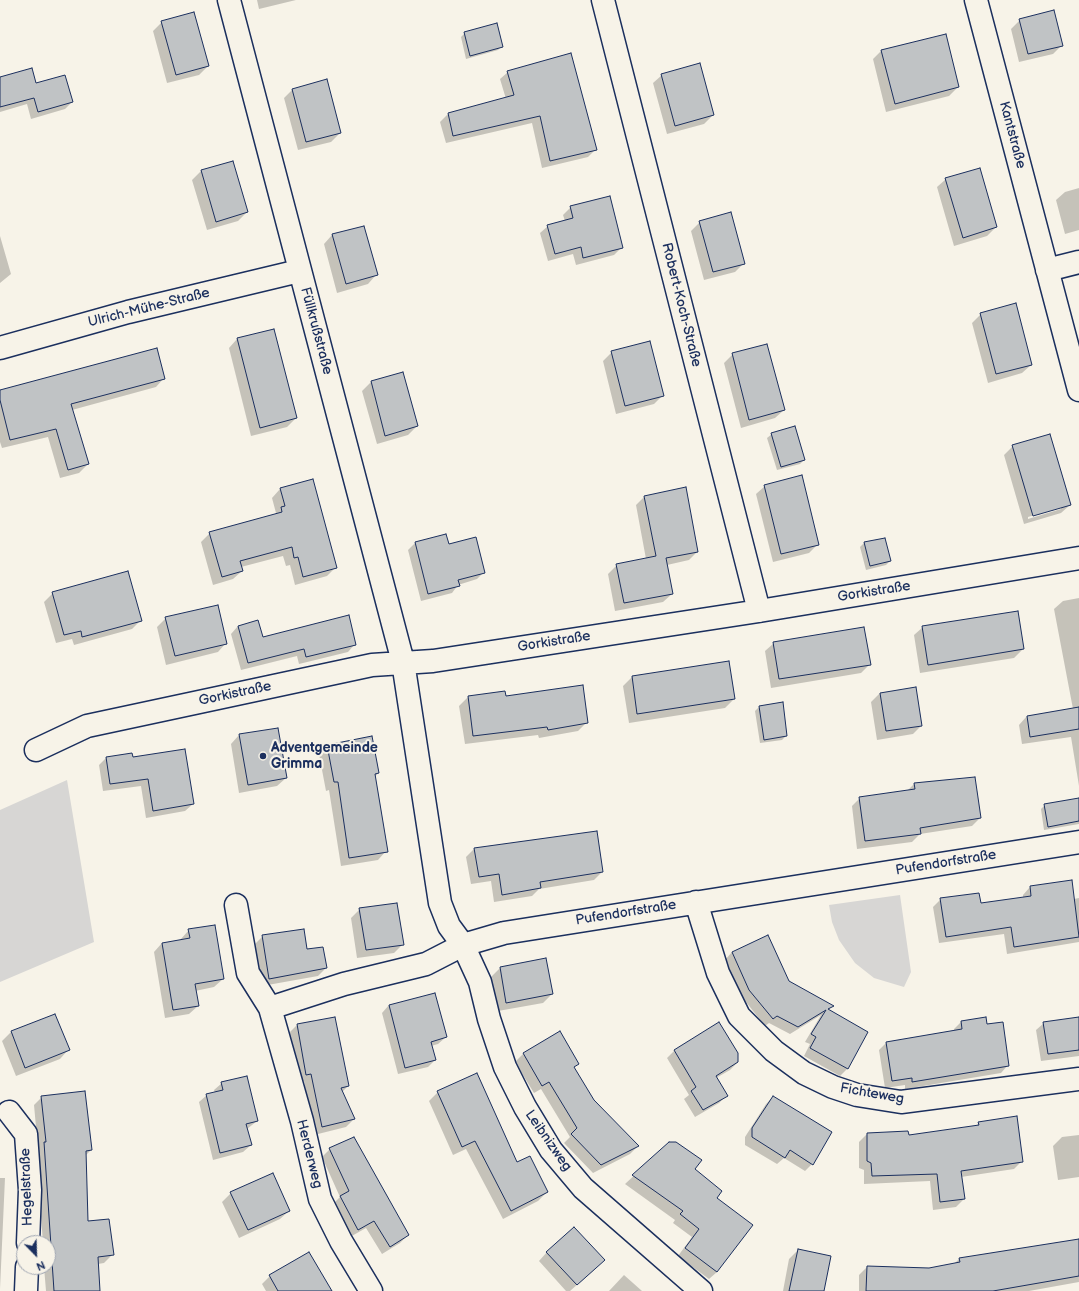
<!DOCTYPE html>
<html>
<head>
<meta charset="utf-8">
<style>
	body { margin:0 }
	#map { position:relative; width:1079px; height:1291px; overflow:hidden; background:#f7f3e8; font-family:"Balsamiq Sans",sans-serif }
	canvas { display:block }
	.north { position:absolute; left:16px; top:1235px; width:40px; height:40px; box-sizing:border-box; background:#f7f3e8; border:1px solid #9fa5b1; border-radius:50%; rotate:157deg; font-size:11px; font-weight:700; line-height:16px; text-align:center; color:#1b2f5e }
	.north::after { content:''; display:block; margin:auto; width:14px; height:18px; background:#1b2f5e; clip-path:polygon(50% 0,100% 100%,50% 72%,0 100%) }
</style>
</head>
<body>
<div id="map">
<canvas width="1079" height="1291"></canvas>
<div class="north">N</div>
</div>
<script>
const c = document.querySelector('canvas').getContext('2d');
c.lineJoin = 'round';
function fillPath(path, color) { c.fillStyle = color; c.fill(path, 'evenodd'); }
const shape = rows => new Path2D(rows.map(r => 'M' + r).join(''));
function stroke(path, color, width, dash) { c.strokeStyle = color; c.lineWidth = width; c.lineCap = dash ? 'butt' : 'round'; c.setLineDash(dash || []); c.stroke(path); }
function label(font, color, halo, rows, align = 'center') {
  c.font = font + ' "Balsamiq Sans",sans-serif'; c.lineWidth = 4; c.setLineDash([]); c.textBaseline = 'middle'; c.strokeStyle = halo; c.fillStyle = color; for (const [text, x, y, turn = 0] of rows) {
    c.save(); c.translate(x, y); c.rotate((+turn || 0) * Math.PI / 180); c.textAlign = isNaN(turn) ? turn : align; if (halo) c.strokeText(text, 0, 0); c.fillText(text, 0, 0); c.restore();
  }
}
fillPath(shape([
	[67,780,94,942,0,982,0,810],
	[900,895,911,972,904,987,874,978,855,963,839,940,832,922,829,905]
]), '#d7d6d4');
fillPath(shape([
	[257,0,296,0,259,9],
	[1020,20,1062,45,1053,54,1019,62,1011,29],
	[162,22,208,66,199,75,167,83,153,31],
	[465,33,502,46,498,50,466,59,461,37],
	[882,50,958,87,949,96,886,112,873,59],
	[508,72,596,149,588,157,542,168,532,123,446,143,440,122,448,114,506,99,500,79],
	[662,75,713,115,704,124,667,134,653,83],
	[0,78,35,84,72,102,65,109,31,119,27,104,0,112],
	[293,89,340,133,331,142,298,150,284,98],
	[232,162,247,212,238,221,207,230,192,180,201,171],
	[946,179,996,227,987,236,954,246,937,187],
	[1079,188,1079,230,1065,234,1056,200,1065,192],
	[571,207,621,248,614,255,576,265,573,254,548,261,540,233,548,226,565,221,563,215],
	[700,222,744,263,735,272,704,280,691,231],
	[363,227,376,275,368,284,337,293,324,244,332,235],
	[0,236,11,274,0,283],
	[981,314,1031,365,1022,373,988,383,972,323],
	[237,339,296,418,287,427,251,436,229,348],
	[612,352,663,395,654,404,616,414,603,361],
	[733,354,784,410,775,418,741,428,724,363],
	[402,374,417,426,408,435,377,444,362,391,371,382],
	[164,378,156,387,72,410,88,464,79,473,60,478,48,437,2,448,0,442,0,391],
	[772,434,804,460,800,464,777,470,767,438],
	[1013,446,1070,505,1061,513,1024,524,1004,455],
	[1061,507,1061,509,1028,519,1028,517],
	[765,486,818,544,809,553,773,562,756,494],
	[280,489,335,568,327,576,295,585,290,565,286,566,283,556,241,567,242,571,233,579,213,585,201,542,210,533,273,516,276,513,272,498],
	[645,496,697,552,689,560,667,565,672,594,663,602,615,611,608,574,617,565,646,559,636,505],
	[445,535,448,545,484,572,477,579,458,585,452,593,421,601,408,550,415,543],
	[884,539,890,561,886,565,866,570,860,547,864,543],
	[53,593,141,620,132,629,74,645,72,639,56,643,44,602],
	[1079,598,1079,786,1071,737,1022,744,1019,725,1027,716,1073,709,1054,609,1063,601],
	[166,618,226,643,218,652,166,665,157,627],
	[238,626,262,638,355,644,348,652,299,664,297,656,241,670,231,634],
	[923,627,1023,649,1014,658,920,673,914,635],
	[774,643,870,664,861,673,771,688,765,651],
	[728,662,734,699,725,708,629,723,623,686,632,677],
	[880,693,921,726,913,734,877,740,871,702],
	[468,697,505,697,587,722,578,731,539,738,538,735,465,744,459,706],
	[759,707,786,736,782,740,760,743,755,711],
	[239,735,286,778,277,786,239,793,231,744],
	[327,746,378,773,375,777,386,851,378,860,341,866,329,790,326,791,319,754],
	[106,758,132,758,193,804,185,811,146,818,141,786,103,791,99,765],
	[914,784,980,818,972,826,920,834,912,842,857,849,852,806,860,798,907,791],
	[1079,799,1079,824,1044,830,1041,809,1045,805],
	[474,849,602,872,594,880,539,889,532,896,494,902,491,881,471,884,466,857],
	[1030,887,1074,899,1079,898,1079,942,1007,954,1004,934,939,943,933,907,941,899,980,905,1023,898,1023,895],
	[360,909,403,944,394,953,357,958,351,918],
	[189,930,223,979,214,987,195,991,198,1006,189,1014,165,1018,154,952,162,943,180,940],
	[263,936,306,950,326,968,318,976,262,986,255,944],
	[732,952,832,1006,828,1010,867,1032,847,1069,840,1076,804,1056,810,1044,805,1042,821,1015,790,1034,769,1023,765,1026,742,997,725,960],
	[546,960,552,994,543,1003,498,1011,491,977,500,968],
	[389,1005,446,1037,438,1044,431,1046,435,1060,428,1067,398,1074,382,1013],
	[55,1015,68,1050,60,1059,16,1076,2,1041,11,1032],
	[334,1018,348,1086,342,1092,354,1119,346,1127,314,1135,304,1081,299,1082,289,1033,297,1025],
	[1079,1018,1079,1056,1041,1061,1036,1030,1044,1023],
	[961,1022,986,1025,1008,1065,1001,1073,905,1089,905,1085,885,1088,879,1050,886,1043,954,1032,954,1029],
	[559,1033,578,1064,573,1068,593,1100,638,1146,630,1154,593,1173,564,1143,570,1137,541,1089,534,1093,515,1062,523,1054],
	[674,1051,738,1062,730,1070,716,1078,726,1096,719,1103,695,1117,684,1099,689,1095,667,1058],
	[222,1083,257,1121,247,1129,251,1145,243,1152,213,1160,199,1102,207,1095,215,1093,214,1090],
	[438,1092,517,1163,547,1192,538,1201,503,1219,466,1149,453,1155,429,1101],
	[42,1097,91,1150,85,1156,88,1222,112,1255,104,1263,98,1264,99,1291,46,1291,44,1267,48,1267,48,1243,43,1243,36,1151,38,1149,34,1105],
	[773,1097,812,1164,805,1171,784,1158,777,1164,745,1145,745,1137,766,1104],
	[979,1123,1022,1161,1014,1169,961,1177,964,1199,956,1207,933,1210,930,1181,864,1184,864,1170,859,1168,859,1142,867,1134,908,1137,976,1126],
	[1079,1135,1079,1177,1058,1180,1053,1146,1062,1137],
	[669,1143,694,1169,715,1198,717,1272,709,1279,678,1256,692,1237,673,1223,675,1220,625,1184],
	[330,1149,408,1235,400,1243,382,1254,366,1228,350,1237,332,1205,340,1197,322,1157],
	[0,1178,5,1178,0,1289],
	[231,1193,289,1211,280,1219,239,1238,222,1202],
	[1078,1240,1079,1282,1029,1291,859,1291,859,1275,867,1267,930,1268,954,1264,959,1259],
	[798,1250,823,1291,783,1291,789,1259],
	[547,1252,595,1269,570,1291,566,1291,539,1261],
	[308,1254,329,1291,266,1291,262,1284,270,1276],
	[624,1275,642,1291,609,1291]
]), '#0003');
const building = shape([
	[1054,10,1063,46,1028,54,1019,19,1054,10],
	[194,12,209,66,176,75,161,21,194,12],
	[497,23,503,47,470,56,464,32,497,23],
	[946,34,959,87,895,104,881,50,946,34],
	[571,53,597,150,550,161,540,116,453,136,448,113,514,95,507,71,571,53],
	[700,63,714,115,675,126,661,74,700,63],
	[32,68,36,83,65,75,73,102,38,112,34,98,0,107,0,77,32,68],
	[327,79,341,133,306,142,292,89,327,79],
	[233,161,248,212,216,222,201,170,233,161],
	[980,168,997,227,963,238,945,178,980,168],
	[610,196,623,248,583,258,581,247,555,254,547,225,573,218,570,206,610,196],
	[731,212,745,264,713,272,699,221,731,212],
	[364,226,378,275,346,284,332,234,364,226],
	[1016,303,1032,365,996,374,980,313,1016,303],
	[274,329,297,418,260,428,237,338,274,329],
	[650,341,664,396,625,406,611,351,650,341],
	[767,344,785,410,749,420,732,353,767,344],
	[157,348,165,379,71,404,89,464,68,470,56,429,10,440,0,400,0,390,157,348],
	[403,372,418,426,385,436,371,381,403,372],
	[795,426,805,460,781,467,771,433,795,426],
	[1050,434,1071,505,1033,516,1012,445,1050,434],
	[802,475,819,545,781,554,764,485,802,475],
	[313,479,337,568,303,577,298,557,294,558,292,547,240,561,243,571,222,577,209,532,282,512,281,507,285,506,280,488,313,479],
	[686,487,698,552,666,558,673,594,624,603,616,564,656,556,644,496,686,487],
	[446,534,449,544,476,537,485,573,458,580,460,586,428,594,415,542,446,534],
	[885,538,891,561,870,566,864,542,885,538],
	[128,571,142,621,82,637,81,631,64,635,52,592,128,571],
	[218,605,227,644,175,656,165,617,218,605],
	[1018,611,1024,649,928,665,922,626,1018,611],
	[349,615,356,645,306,657,304,649,248,663,238,626,258,620,263,637,349,615],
	[864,627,871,665,779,679,773,642,864,627],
	[729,661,735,699,637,714,632,676,729,661],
	[583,685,588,723,548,730,547,727,473,736,468,696,505,691,506,696,583,685],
	[916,687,922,726,886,731,880,693,916,687],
	[783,702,787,736,764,740,759,706,783,702],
	[1079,707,1079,729,1030,737,1027,716,1079,707],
	[278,728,287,778,248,785,239,734,278,728],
	[372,736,379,773,375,774,388,852,349,858,338,782,334,782,327,745,372,736],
	[185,749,194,804,153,811,148,779,110,784,106,757,132,753,133,757,185,749],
	[975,777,981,818,920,828,921,834,865,841,859,797,915,789,914,783,975,777],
	[1079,798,1079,821,1048,827,1044,804,1079,798],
	[597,831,603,872,540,882,541,888,502,895,499,874,479,877,474,848,597,831],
	[1072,880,1079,937,1014,947,1011,927,946,937,940,898,979,893,981,903,1031,896,1030,886,1072,880],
	[397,903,404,945,366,950,359,908,397,903],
	[215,925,224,979,195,984,199,1006,173,1010,162,943,190,938,188,929,215,925],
	[304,929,307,949,323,947,327,968,269,979,262,935,304,929],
	[768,935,789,981,834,1006,828,1009,868,1032,848,1069,810,1048,816,1037,811,1034,826,1010,798,1027,777,1016,773,1019,749,990,732,952,768,935],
	[546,958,553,994,506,1003,500,967,546,958],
	[435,993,447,1037,431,1042,436,1060,405,1068,389,1005,435,993],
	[55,1014,70,1050,25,1068,11,1031,55,1014],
	[335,1017,349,1086,341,1088,355,1119,322,1127,311,1074,306,1075,297,1024,335,1017],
	[986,1017,987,1024,1003,1022,1009,1066,912,1082,912,1078,892,1081,886,1042,962,1029,961,1021,986,1017],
	[1079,1017,1079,1050,1048,1054,1043,1022,1079,1017],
	[719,1022,738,1053,738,1062,716,1076,728,1096,703,1110,691,1091,696,1087,674,1050,719,1022],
	[560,1031,579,1064,574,1067,594,1100,639,1146,601,1165,571,1134,577,1128,549,1082,542,1086,523,1053,560,1031],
	[477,1073,517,1162,530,1156,548,1192,511,1211,475,1141,462,1147,437,1091,477,1073],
	[247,1076,258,1121,246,1124,252,1145,220,1153,206,1094,223,1090,221,1082,247,1076],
	[85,1091,92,1150,86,1151,88,1221,109,1219,114,1255,98,1257,100,1291,54,1291,44,1142,46,1142,41,1096,85,1091],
	[773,1096,832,1132,813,1165,790,1150,785,1158,752,1137,752,1128,773,1096],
	[1017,1116,1023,1162,961,1171,965,1199,940,1202,937,1174,872,1176,871,1163,867,1161,867,1133,908,1131,909,1135,979,1125,978,1122,1017,1116],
	[354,1137,409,1235,390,1247,374,1221,358,1230,340,1196,349,1191,329,1148,354,1137],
	[669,1142,676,1142,702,1160,695,1169,722,1191,717,1198,753,1225,717,1272,685,1248,699,1229,680,1214,683,1211,632,1175,669,1142],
	[273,1173,290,1211,248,1230,230,1192,273,1173],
	[574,1227,605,1260,577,1285,546,1252,574,1227],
	[1079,1239,1079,1276,993,1291,866,1291,867,1266,929,1268,960,1262,959,1258,1079,1239],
	[798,1249,831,1256,824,1291,789,1291,798,1249],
	[309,1252,332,1291,278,1291,269,1275,309,1252]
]);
fillPath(building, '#c0c3c5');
stroke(building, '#1b2f5e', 1);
const minor = shape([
	[229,0,403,662,440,903,449,926,463,945,504,933,1079,842],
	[603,0,759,611],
	[976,0,1079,390],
	[1047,270,1079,262],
	[0,348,128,312,299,271],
	[36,750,87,726,372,665,433,661,759,611,1079,558],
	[696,902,718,973,739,1016,774,1051,804,1073,833,1087,857,1095,901,1102,1079,1079],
	[236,905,248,973,270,1008],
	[9,1112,26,1134,30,1190,28,1243],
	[26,1291,27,1267],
	[371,1291,341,1241,320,1199,302,1121,270,1008,344,984,426,964,463,945,480,982,489,1019,505,1067,525,1107,551,1150,583,1188,701,1291]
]);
stroke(minor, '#1b2f5e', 25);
stroke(minor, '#f7f3e8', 22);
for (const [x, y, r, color] of [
	[263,756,4,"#1b2f5e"]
]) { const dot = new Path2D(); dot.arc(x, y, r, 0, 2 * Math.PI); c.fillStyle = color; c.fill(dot); stroke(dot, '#f7f3e8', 1.5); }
label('14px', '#1b2f5e', '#f7f3e8', [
	["Kantstraße",1012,135,75],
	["Robert-Koch-Straße",681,305,76],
	["Ulrich-Mühe-Straße",149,308,-14],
	["Füllkrußstraße",316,331,75],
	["Gorkistraße",874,592,-9],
	["Gorkistraße",554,642,-9],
	["Gorkistraße",235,694,-12],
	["Pufendorfstraße",946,863,-9],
	["Pufendorfstraße",626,913,-9],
	["Fichteweg",872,1094,10],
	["Leibnizweg",548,1141,55],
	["Herderweg",309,1154,76],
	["Hegelstraße",27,1187,-92]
]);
label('bold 14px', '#1b2f5e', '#f7f3e8', [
	["Adventgemeinde",271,748],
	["Grimma",271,764]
], 'left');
</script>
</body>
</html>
